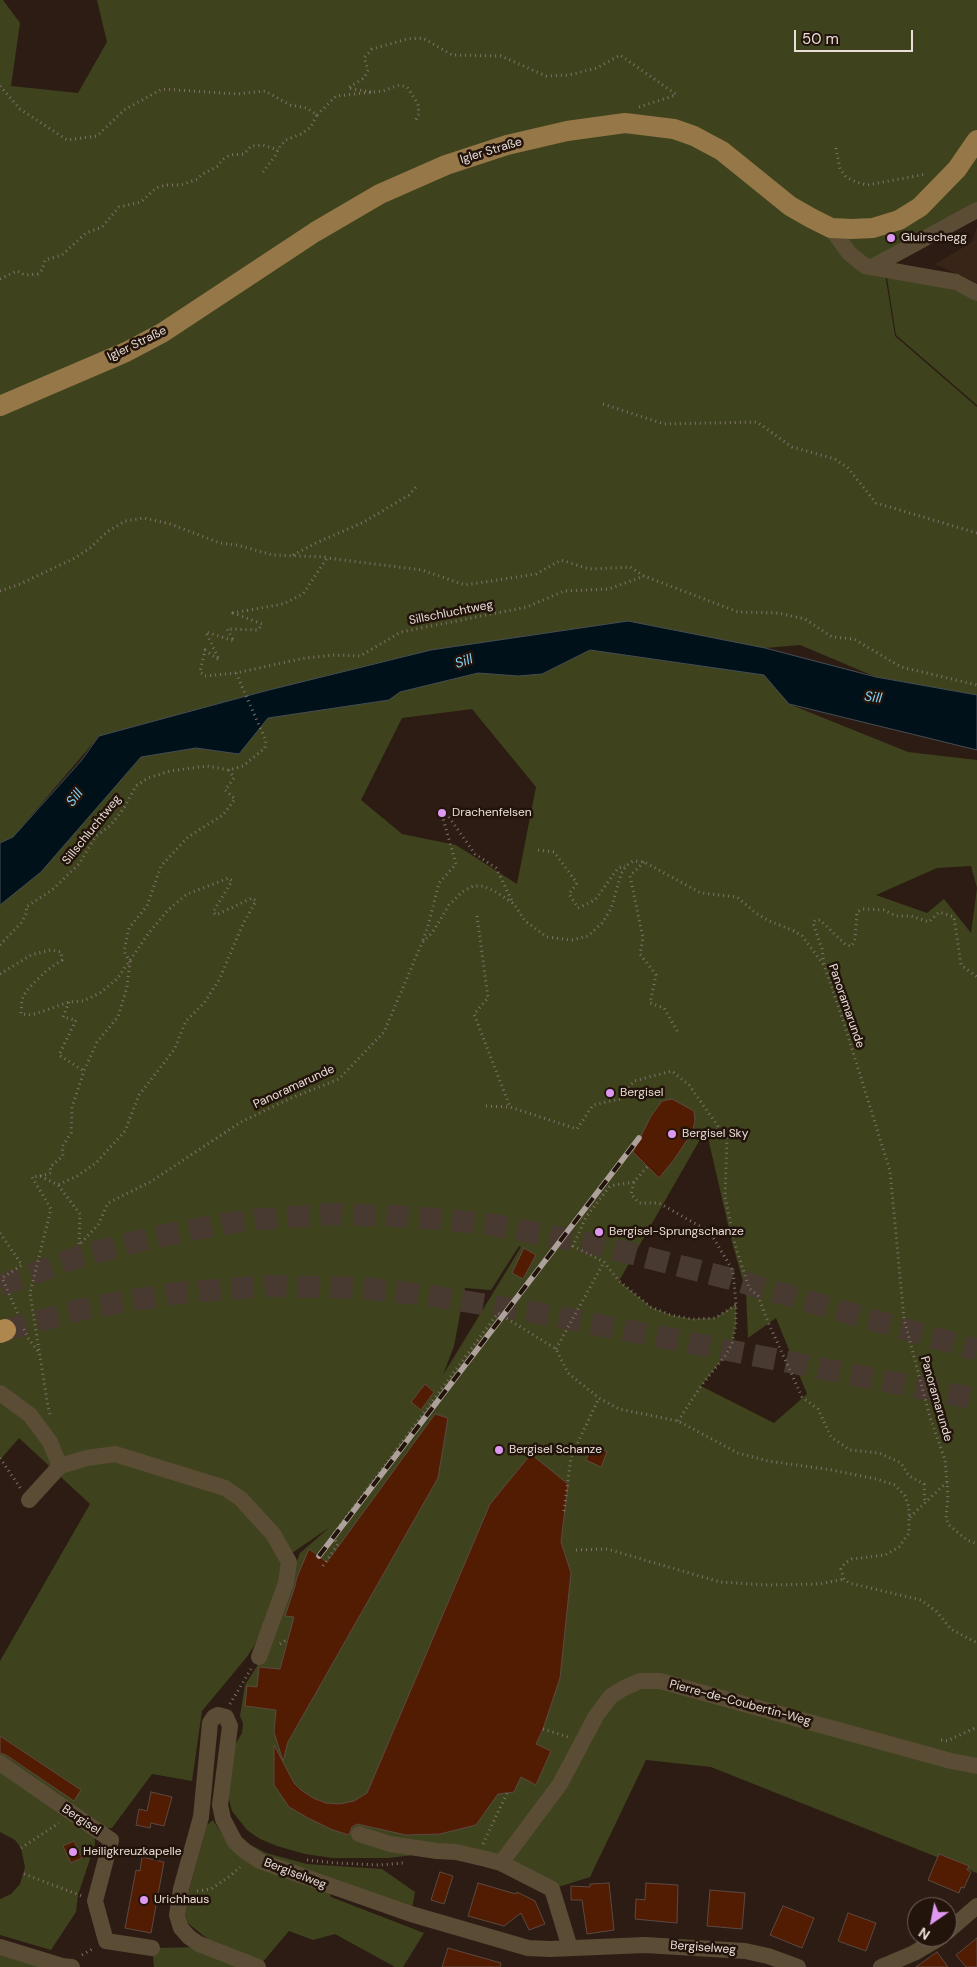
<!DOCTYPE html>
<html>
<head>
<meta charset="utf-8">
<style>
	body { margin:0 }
	#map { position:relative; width:977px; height:1967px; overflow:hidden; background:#2c1c14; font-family:"DM Sans",sans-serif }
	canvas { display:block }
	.north { position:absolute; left:907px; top:1897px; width:50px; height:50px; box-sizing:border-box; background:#22130b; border:1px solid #72645d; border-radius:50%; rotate:213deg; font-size:14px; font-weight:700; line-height:20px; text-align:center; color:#e9ded8 }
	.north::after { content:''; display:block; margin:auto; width:18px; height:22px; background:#df98f2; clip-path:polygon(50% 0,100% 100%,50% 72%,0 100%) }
	.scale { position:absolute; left:794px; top:30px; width:119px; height:22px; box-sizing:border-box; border:2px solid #e9ded8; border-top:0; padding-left:6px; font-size:15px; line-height:18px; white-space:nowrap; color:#e9ded8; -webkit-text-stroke:4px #22130b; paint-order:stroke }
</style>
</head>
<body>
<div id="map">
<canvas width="977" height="1967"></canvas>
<div class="north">N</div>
<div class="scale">50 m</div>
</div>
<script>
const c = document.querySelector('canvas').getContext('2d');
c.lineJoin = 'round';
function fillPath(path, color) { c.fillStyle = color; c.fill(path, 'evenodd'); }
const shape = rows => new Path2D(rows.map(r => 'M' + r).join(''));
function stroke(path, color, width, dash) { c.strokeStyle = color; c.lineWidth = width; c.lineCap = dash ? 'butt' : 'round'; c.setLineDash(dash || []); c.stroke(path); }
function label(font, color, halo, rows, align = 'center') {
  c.font = font + ' "DM Sans",sans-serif'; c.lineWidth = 5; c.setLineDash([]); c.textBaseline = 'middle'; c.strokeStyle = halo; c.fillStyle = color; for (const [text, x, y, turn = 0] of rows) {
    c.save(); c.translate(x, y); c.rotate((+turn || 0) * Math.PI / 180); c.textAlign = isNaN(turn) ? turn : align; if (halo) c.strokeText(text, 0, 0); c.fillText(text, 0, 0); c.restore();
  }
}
fillPath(shape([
	[977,227,977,283,935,264,972,242]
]), '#392418');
fillPath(shape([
	[0,0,3,0,20,23,11,86,78,93,107,42,97,0,977,0,977,206,883,261,895,336,977,407,977,695,876,677,800,645,765,648,628,621,431,650,265,691,99,736,13,837,0,843],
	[887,278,938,284,977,299,977,405,896,335],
	[590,650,764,675,789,704,908,752,977,760,977,1873,711,1767,646,1760,590,1877,552,1889,501,1863,414,1855,388,1858,333,1858,305,1854,277,1846,260,1839,247,1830,232,1811,228,1796,233,1748,242,1733,243,1723,240,1716,245,1685,259,1663,300,1553,330,1527,292,1553,281,1584,254,1646,246,1658,202,1711,192,1781,152,1774,112,1828,94,1828,95,1844,78,1895,76,1912,51,1950,0,1935,0,1899,11,1894,20,1884,25,1867,21,1848,15,1840,0,1832,0,1661,90,1504,19,1438,0,1460,0,905,41,872,141,757,196,748,239,754,268,718,389,700,400,692,478,673,518,676,542,674],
	[472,709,536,787,517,884,456,845,402,834,361,800,402,718],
	[971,866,977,888,971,933,944,899,927,913,876,895,937,868],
	[706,1129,732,1242,746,1292,748,1338,776,1318,807,1394,774,1423,701,1386,725,1356,732,1344,736,1324,736,1304,715,1318,692,1319,671,1315,651,1307,619,1281],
	[519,1246,521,1247,443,1375,454,1346,465,1288,491,1290],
	[213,1820,226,1841,329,1892,331,1897,424,1933,403,1967,395,1967,335,1934,313,1940,289,1931,261,1964,211,1942,188,1923,184,1909,207,1825],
	[247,1843,266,1853,307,1864,382,1869,415,1892,411,1914,278,1868],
	[204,1947,258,1967,154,1967,152,1948],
	[0,1955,41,1967,0,1967]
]), '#3e431d');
const water = shape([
	[628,621,765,648,876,677,977,695,977,750,789,704,764,675,590,650,542,674,518,676,478,673,400,692,389,700,268,718,239,754,196,748,141,757,41,872,0,905,0,843,13,837,81,761,99,736,265,691,431,650,628,621]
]);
fillPath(water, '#00111a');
stroke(water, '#464e53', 1);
const building = shape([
	[672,1099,694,1111,695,1121,692,1133,673,1161,659,1178,633,1152,651,1116,662,1101,672,1099],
	[524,1248,536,1255,523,1279,512,1273,524,1248],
	[425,1384,434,1392,421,1410,411,1402,425,1384],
	[435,1414,448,1418,438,1478,288,1742,283,1761,274,1732,276,1710,245,1706,247,1686,257,1687,259,1667,280,1669,294,1617,285,1616,295,1586,297,1577,309,1549,327,1562,435,1414],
	[593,1444,607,1452,601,1467,586,1460,593,1444],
	[531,1454,568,1484,561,1542,571,1573,560,1678,543,1729,536,1744,551,1751,536,1785,521,1777,514,1792,498,1794,476,1825,440,1834,406,1835,357,1824,352,1827,349,1835,333,1830,308,1818,289,1807,274,1785,274,1745,294,1783,301,1790,313,1798,326,1803,340,1804,354,1801,367,1793,490,1504,531,1454],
	[0,1736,81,1790,74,1801,6,1755,0,1753,0,1736],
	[151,1792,172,1797,164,1826,151,1823,150,1828,136,1825,139,1809,147,1811,151,1792],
	[74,1841,82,1858,71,1863,63,1846,74,1841],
	[939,1854,969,1866,967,1870,971,1872,964,1888,961,1887,959,1893,928,1880,939,1854],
	[142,1857,164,1862,151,1933,125,1928,136,1870,140,1871,142,1857],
	[440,1872,453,1876,444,1904,431,1900,440,1872],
	[478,1883,516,1894,517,1892,535,1901,545,1924,529,1930,521,1913,504,1926,468,1916,478,1883],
	[609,1883,614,1930,587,1934,582,1900,571,1900,571,1886,590,1887,590,1884,609,1883],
	[646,1883,678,1885,677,1923,635,1919,636,1899,645,1900,646,1883],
	[710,1890,745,1893,742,1929,707,1926,710,1890],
	[783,1906,814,1918,802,1948,770,1935,783,1906],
	[848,1913,876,1923,866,1951,838,1941,848,1913],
	[977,1938,977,1967,966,1967,956,1955,977,1938],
	[448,1948,501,1963,500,1967,442,1967,448,1948],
	[937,1952,948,1967,916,1967,937,1952]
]);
fillPath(building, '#521c02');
stroke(building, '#5c4941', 1);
stroke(shape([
	[0,1286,80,1256,151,1238,223,1224,260,1219,334,1214,416,1217,489,1224,598,1245,731,1279,977,1350],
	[5,1330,91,1307,177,1293,266,1286,363,1288,426,1295,544,1314,977,1399]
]), '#483931', 22, [22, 11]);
stroke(shape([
	[0,86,20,109,67,140,97,136,124,110,162,89,237,94,265,91,290,105,307,108,317,115,311,127,301,134,286,140,280,146,275,156,263,172],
	[371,92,348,88,364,78,368,70,364,58,372,49,407,39,423,38,452,55,501,56,546,76,569,75,597,68,620,55,677,95],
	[639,107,676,95],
	[317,115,336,96,383,91,399,85,407,87,418,104,419,114,414,123],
	[836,148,840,169,846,177,856,182,867,185,927,174],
	[0,279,17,271,25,275,38,274,42,270,45,260,62,255,86,233,102,227,119,207,141,202,156,188,166,185,181,185,198,179,201,175,218,166,222,160,230,155,244,154,251,146,263,145,278,150],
	[603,404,664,424,757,422,792,447,835,459,848,468,876,503,977,533],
	[293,555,316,543,364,522,409,495,416,487],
	[0,591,20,584,75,558,90,548,107,532,125,521,144,518,170,524,220,543,237,545,273,555,326,557],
	[236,673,205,676,200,672,205,650,219,660,206,632,234,641,227,629,258,630,262,624,233,613,283,604,303,594,327,558,422,570,465,585,536,574,561,560,589,569,630,567,644,576,738,612,778,613,805,619,832,637,854,639,901,667,977,685],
	[538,850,554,852,577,883,569,894,578,908,595,900,618,868,625,866],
	[644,862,630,876,643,938,640,954,656,975,650,1003,664,1008,679,1034],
	[477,916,488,998,474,1014,510,1107],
	[423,940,428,926,439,883,456,864,442,815,446,813,475,854,496,868,513,903],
	[0,945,21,923,27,912,26,907,52,890,79,864,96,836,110,826,124,808,136,786,148,778,170,771,207,766,229,770,243,766,265,748,266,741,236,673,305,658,335,655,360,656,401,632,527,607,564,591,609,589,644,576],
	[824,964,822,949,813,923,815,920,820,920,846,945,852,946,855,939,857,912,863,909,884,910,896,916,911,916,929,922,939,912,954,917,961,965,977,977],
	[0,974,31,955,50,950,61,952,62,960,46,971,27,990,22,999,21,1014,32,1015,69,1002,83,1001,100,993,117,979,148,934,168,910,187,894,229,878,232,881,213,912,216,915,252,898,256,901,243,924,219,980,204,1003,186,1021,174,1050,139,1095,125,1131,96,1163,77,1176,58,1185],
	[69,1002,63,1017,76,1020,59,1055,84,1071],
	[486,1106,510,1107,577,1129,593,1105,620,1099,634,1081,672,1071,689,1085,727,1139,725,1197,735,1244,749,1288,758,1296,768,1322,802,1397,818,1409,831,1437,850,1450,879,1453,901,1463,909,1476,924,1484,925,1503],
	[647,1167,634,1182,631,1194,639,1203,659,1203,710,1232,733,1271,736,1304,736,1324,732,1344,725,1356,701,1386,678,1421],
	[40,1176,51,1173,50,1167,63,1156,62,1147,71,1133,72,1107,84,1071,97,1042,118,1017,127,987,130,962,124,951,129,928,147,906,161,866,188,837,223,815,235,799,225,790,234,778,229,770],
	[634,1182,610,1186,586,1217,573,1246,604,1262,619,1281,651,1307,671,1315,692,1319,715,1318,736,1305],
	[0,1233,22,1265,2,1278,19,1316],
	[24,1329,28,1338,38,1351],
	[556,1349,604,1262],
	[50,1414,48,1407,30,1293,51,1209,32,1177,40,1176,58,1185,80,1214,79,1245,98,1225,108,1203,150,1182,241,1122,289,1099,339,1079,384,1032,422,943,432,933,449,905,462,892,473,886,483,886,496,892,514,904,525,921,547,937,572,940,588,936,602,923,611,909,621,874,626,866,633,861,644,862,701,893,737,897,756,913,767,920,794,931,802,936,824,965,843,1020,890,1171,904,1319,930,1417,945,1460,948,1495,946,1518,949,1525,967,1540,977,1544],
	[0,1458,21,1489],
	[564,1511,571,1457,599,1398],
	[910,1517,947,1482],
	[576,1550,607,1549,720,1582,768,1585,820,1584,844,1579],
	[323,1566,338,1544,332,1536,498,1313,556,1349,568,1373,599,1398,619,1409,678,1421,738,1453,768,1461,832,1470,876,1479,895,1485,905,1496,909,1507,909,1533,899,1547,885,1555,852,1559,845,1563,841,1569,844,1579,849,1583,921,1600,936,1611,951,1629,977,1643],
	[280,1644,288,1639],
	[230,1704,251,1669],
	[543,1729,568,1737],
	[941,1740,947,1741,977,1727],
	[483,1844,507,1793],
	[21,1848,59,1823],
	[307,1860,335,1863,380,1865,403,1863],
	[24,1874,82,1896],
	[197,1891,211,1889,230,1876,240,1867],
	[82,1955,94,1948]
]), '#80726b', 3, [1, 4]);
stroke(shape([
	[831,228,849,253,865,266,956,282,977,293],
	[872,267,977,210],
	[0,1393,30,1415,50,1442,60,1466,29,1500],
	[60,1466,87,1458,115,1454,225,1488,241,1499,273,1534,289,1562,286,1583,259,1657],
	[0,1763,111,1840,95,1901,106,1941,152,1948],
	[359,1834,390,1844,437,1851,456,1852,486,1859,501,1863,552,1889,570,1948],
	[501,1863,560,1784,596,1716,611,1696,624,1688,640,1681,660,1681,682,1687,951,1761,977,1766],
	[947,1932,977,1906],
	[0,1947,62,1966,72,1967],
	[258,1967,199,1944,189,1937,181,1928,177,1915,181,1889,201,1817,210,1723,214,1717,218,1715,226,1717,230,1726,220,1805,223,1819,235,1842,246,1852,260,1861,411,1914,528,1948,550,1949,645,1945,745,1951,768,1956,798,1967],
	[881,1967,914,1953,941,1937]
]), '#5b4c36', 16);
stroke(shape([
	[0,406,126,352,162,333,315,232,380,194,446,165,507,145,567,131,625,123,674,129,694,136,722,151,790,206,811,218,831,228,852,229,873,228,899,220,920,207,957,169,977,140]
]), '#967748', 20);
stroke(shape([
	[0,1332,5,1330]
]), '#ad874e', 22);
const rail = shape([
	[319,1556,639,1138]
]);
stroke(rail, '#aea19b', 5.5);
stroke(rail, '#22130b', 4, [11]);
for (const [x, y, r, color] of [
	[891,238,5,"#df98f2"],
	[442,813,5,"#df98f2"],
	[610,1093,5,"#df98f2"],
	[672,1134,5,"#df98f2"],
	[599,1232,5,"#df98f2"],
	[499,1450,5,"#df98f2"],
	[73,1852,5,"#df98f2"],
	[144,1900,5,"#df98f2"]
]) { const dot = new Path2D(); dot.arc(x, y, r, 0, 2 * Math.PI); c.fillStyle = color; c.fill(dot); stroke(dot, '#22130b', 2); }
label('12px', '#e9ded8', '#22130b', [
	["Igler Straße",491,151,-17],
	["Igler Straße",137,344,-26],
	["Sillschluchtweg",451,613,-11],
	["Sillschluchtweg",92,830,-51],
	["Panoramarunde",846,1006,71],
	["Panoramarunde",294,1087,-25],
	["Panoramarunde",936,1399,74],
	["Pierre-de-Coubertin-Weg",740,1703,15],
	["Bergisel",81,1820,34],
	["Bergiselweg",295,1874,21],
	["Bergiselweg",703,1948,4]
]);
label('12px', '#e9ded8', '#22130b', [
	["Gluirschegg",901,238],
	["Drachenfelsen",452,813],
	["Bergisel",620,1093],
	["Bergisel Sky",682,1134],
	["Bergisel-Sprungschanze",609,1232],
	["Bergisel Schanze",509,1450],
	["Heiligkreuzkapelle",83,1852],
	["Urichhaus",154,1900]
], 'left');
label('italic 14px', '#82d3f8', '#22130b', [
	["Sill",464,662,-19],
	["Sill",873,698,7],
	["Sill",75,798,-52]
]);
</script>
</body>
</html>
